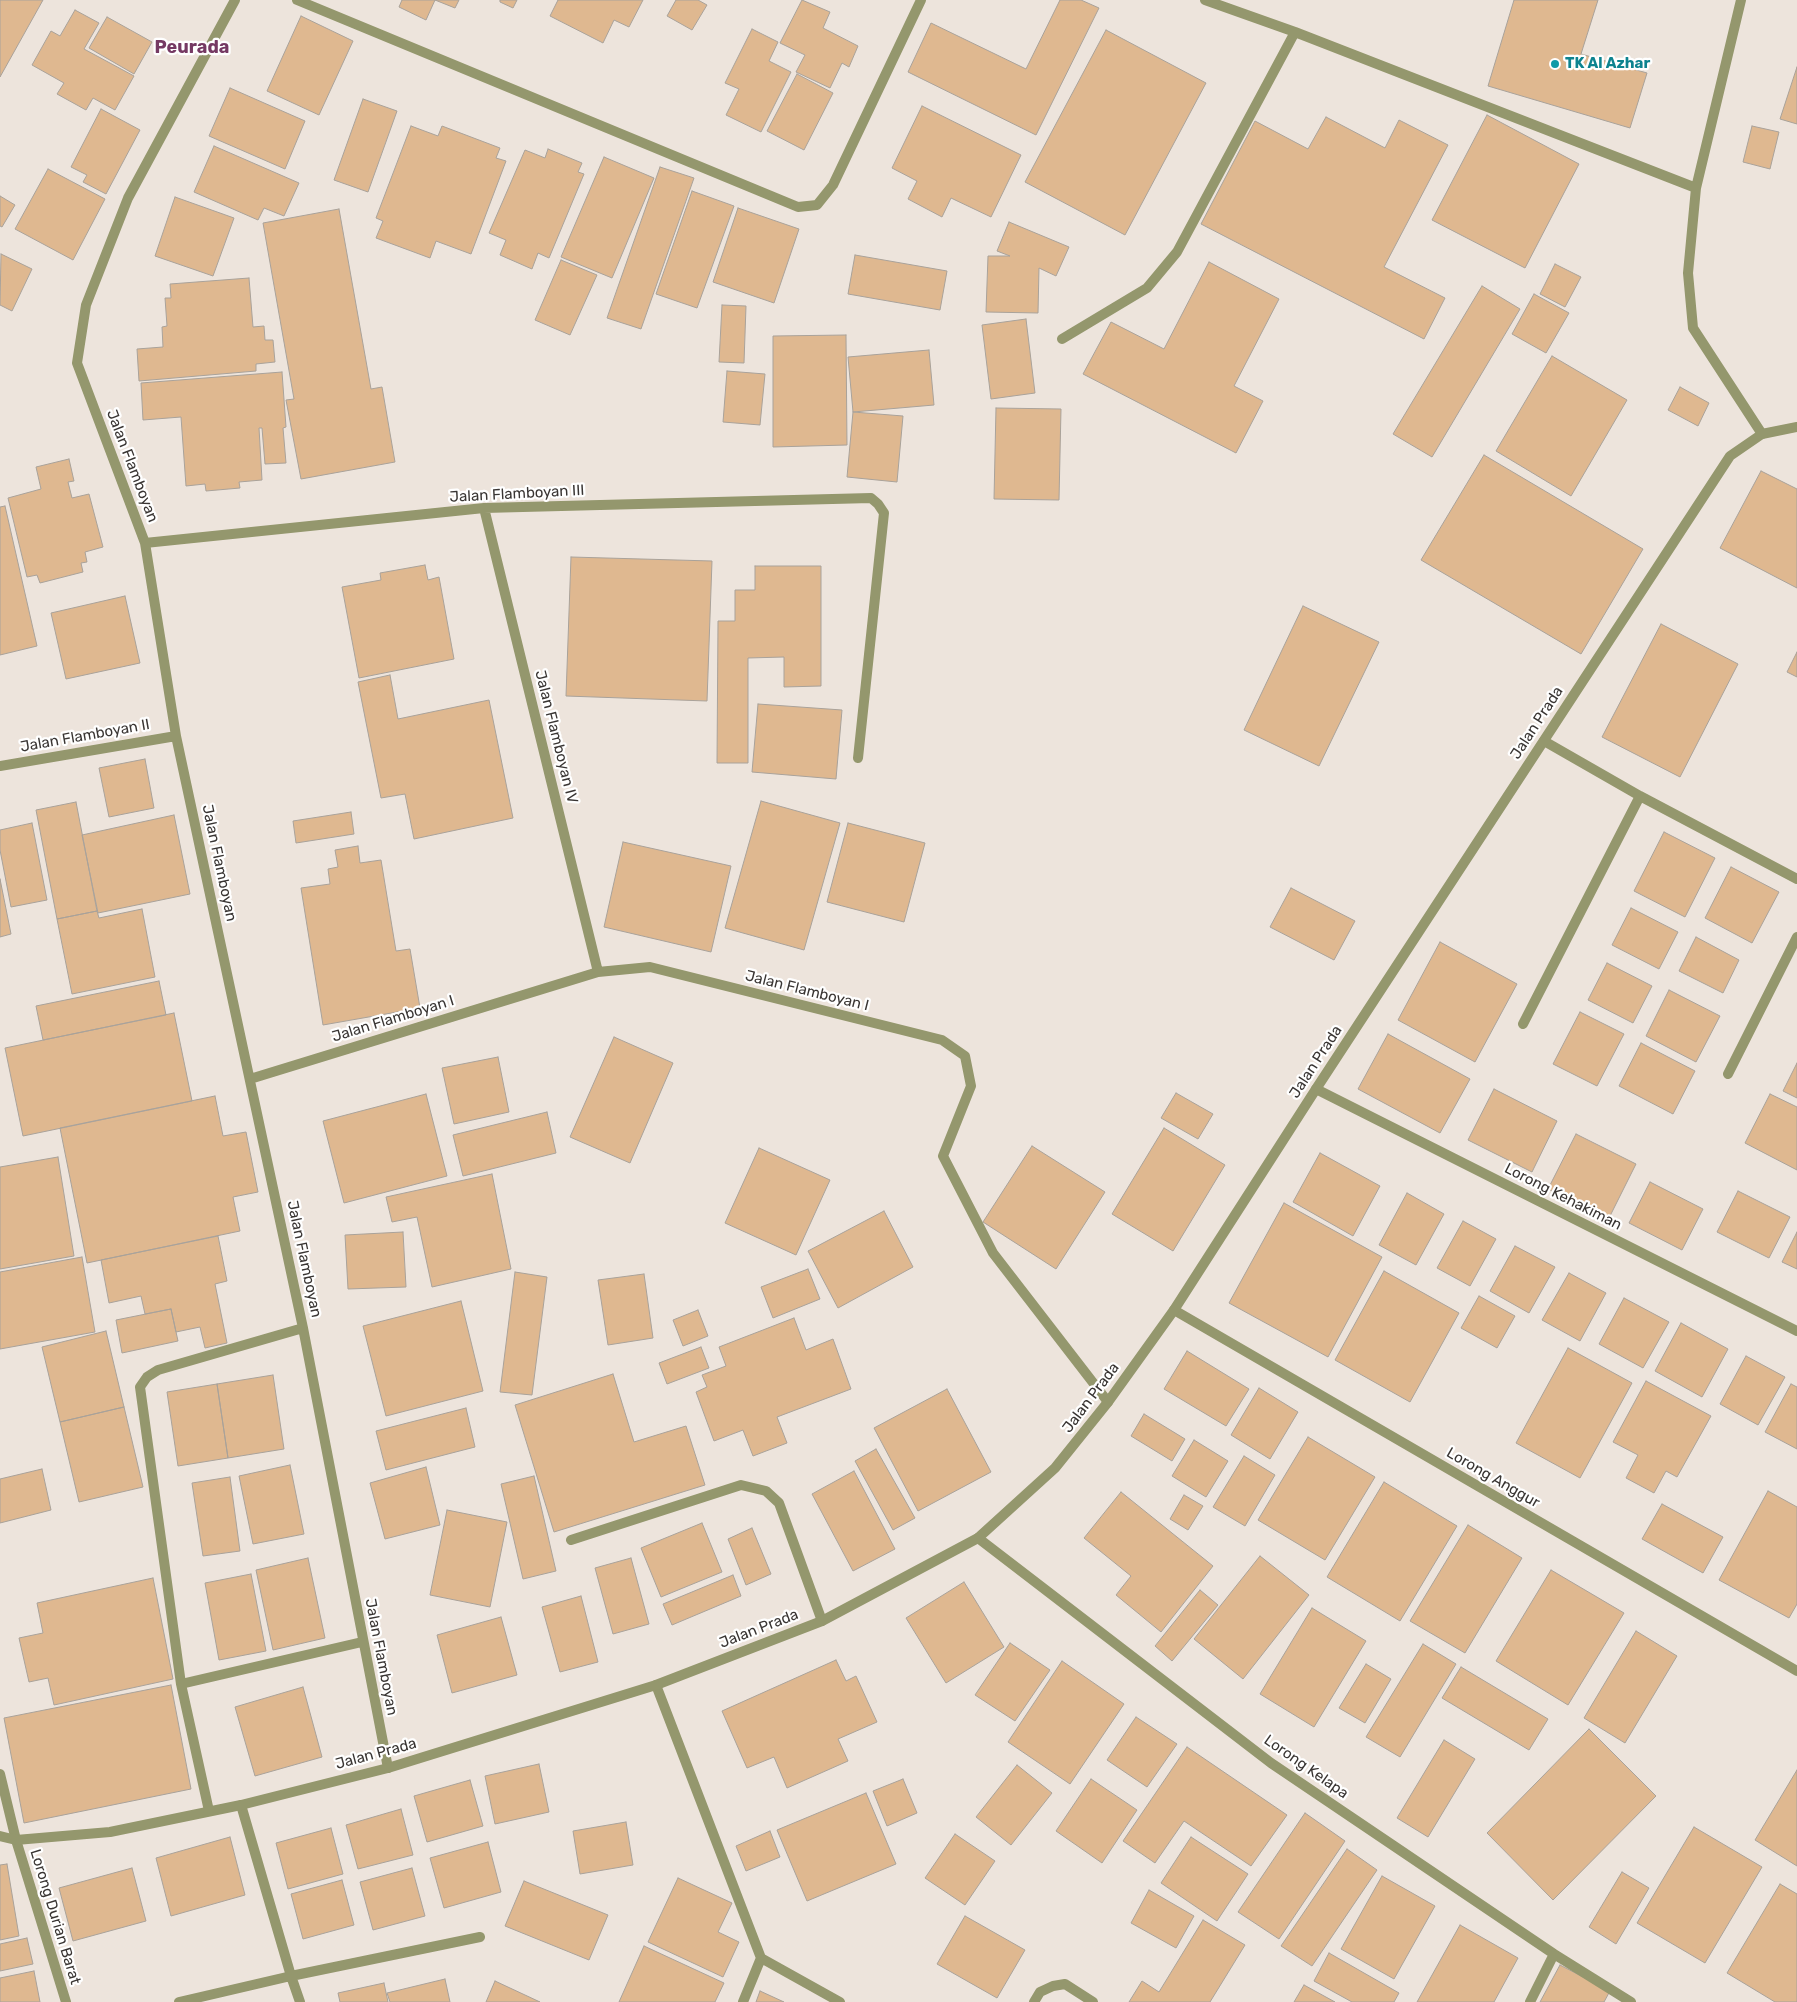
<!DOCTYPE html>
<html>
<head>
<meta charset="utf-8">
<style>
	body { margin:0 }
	canvas { display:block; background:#ede4dc }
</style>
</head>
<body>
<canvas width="1797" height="2002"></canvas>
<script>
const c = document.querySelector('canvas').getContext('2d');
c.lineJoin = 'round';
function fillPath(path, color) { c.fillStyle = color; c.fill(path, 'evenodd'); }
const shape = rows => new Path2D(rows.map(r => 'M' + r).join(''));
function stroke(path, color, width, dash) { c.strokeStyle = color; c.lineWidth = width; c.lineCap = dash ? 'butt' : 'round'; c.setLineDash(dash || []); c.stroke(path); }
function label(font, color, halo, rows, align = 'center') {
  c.font = font + ' Rubik,sans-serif'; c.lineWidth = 4.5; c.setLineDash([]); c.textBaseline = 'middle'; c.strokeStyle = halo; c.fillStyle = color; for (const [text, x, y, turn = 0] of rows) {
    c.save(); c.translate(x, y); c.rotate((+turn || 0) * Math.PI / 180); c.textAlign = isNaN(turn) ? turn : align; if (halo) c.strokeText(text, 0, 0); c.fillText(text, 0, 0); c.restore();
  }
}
const building = shape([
	[0,0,43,0,0,77,0,0],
	[402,0,459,0,455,8,435,0,426,20,399,7,402,0],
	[500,0,517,0,513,8,500,2,500,0],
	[558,0,643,0,629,27,614,20,603,43,550,16,558,0],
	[676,0,698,0,707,5,692,30,667,16,676,0],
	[802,0,830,12,823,28,858,46,849,67,842,63,830,88,796,72,805,55,780,43,802,0],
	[1060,0,1081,0,1099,8,1036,135,908,72,931,23,1026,69,1060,0],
	[1514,0,1598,0,1581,54,1647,73,1630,128,1488,86,1514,0],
	[75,10,99,23,84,49,134,76,115,110,93,98,86,110,57,94,64,83,32,65,51,31,60,36,75,10],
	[301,16,353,41,319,115,267,91,301,16],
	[107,17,152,42,134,74,89,48,107,17],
	[752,29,778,42,769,61,791,72,761,132,726,115,739,89,725,83,752,29],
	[1106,30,1206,83,1125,235,1025,182,1106,30],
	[1797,67,1797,124,1780,119,1797,67],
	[797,74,833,93,804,150,767,131,797,74],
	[230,88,305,121,285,169,209,136,230,88],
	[363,99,397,111,368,192,334,180,363,99],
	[922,106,1021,155,991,217,951,198,942,217,908,199,917,181,892,168,922,106],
	[101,109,140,130,106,194,83,182,87,175,71,167,101,109],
	[1487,115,1579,164,1525,268,1432,220,1487,115],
	[1326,117,1385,148,1399,120,1448,145,1384,267,1445,298,1424,339,1201,224,1255,121,1308,149,1326,117],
	[411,126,438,136,442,126,500,148,496,158,506,161,471,254,436,241,430,258,376,238,383,221,376,218,411,126],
	[1752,126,1779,132,1770,169,1743,162,1752,126],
	[214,146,299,183,284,216,264,208,258,220,194,192,214,146],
	[548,149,582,163,578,172,584,174,549,258,538,253,532,269,500,255,506,240,489,233,525,150,545,158,548,149],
	[604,157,654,178,612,278,561,257,604,157],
	[660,167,694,178,641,329,607,318,660,167],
	[48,169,105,199,73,260,15,229,48,169],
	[692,191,734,206,697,308,656,294,692,191],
	[0,196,15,205,2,227,0,226,0,196],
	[175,197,234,218,213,276,155,256,175,197],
	[738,208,799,229,774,303,713,282,738,208],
	[339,209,371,389,382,387,395,462,301,479,286,400,294,399,263,223,339,209],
	[1009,222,1069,247,1056,276,1039,268,1038,313,986,312,988,256,1010,256,997,251,1009,222],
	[1,254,32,269,12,311,0,305,1,254],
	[855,255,947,271,940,310,848,294,855,255],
	[561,260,597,275,570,335,535,320,561,260],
	[1209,262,1279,299,1234,386,1263,401,1236,453,1083,374,1111,322,1164,349,1209,262],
	[1555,264,1581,277,1565,307,1540,294,1555,264],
	[249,278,253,327,264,326,265,340,273,340,275,362,256,364,256,371,139,381,137,349,163,347,162,327,167,326,165,298,171,298,170,284,249,278],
	[1482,286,1520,309,1432,457,1393,434,1482,286],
	[1534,294,1569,313,1546,353,1512,334,1534,294],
	[722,305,746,306,744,363,719,362,722,305],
	[1026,319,1035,393,991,399,982,325,1026,319],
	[846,335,847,445,773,447,773,336,846,335],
	[929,350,934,405,853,412,848,357,929,350],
	[1552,356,1627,400,1571,496,1496,451,1552,356],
	[727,371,765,374,760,425,723,422,727,371],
	[282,372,286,427,283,428,286,463,265,464,262,428,259,428,262,480,239,482,240,488,206,491,205,484,186,486,181,417,143,420,141,383,282,372],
	[1680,387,1709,403,1698,426,1668,410,1680,387],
	[996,408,1061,409,1059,500,994,499,996,408],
	[853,412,903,416,897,482,847,477,853,412],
	[1484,455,1643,549,1581,654,1421,560,1484,455],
	[69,459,74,481,68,482,72,498,89,494,103,547,85,552,87,562,81,563,83,572,40,583,37,575,27,577,8,498,41,489,36,467,69,459],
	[1761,471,1797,489,1797,588,1720,548,1761,471],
	[5,506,37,646,0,655,0,507,5,506],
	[571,557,712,561,707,701,566,696,571,557],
	[425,565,428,580,439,577,454,659,359,678,342,587,381,580,380,573,425,565],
	[755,566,821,566,821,686,784,687,784,657,748,658,748,763,717,763,718,621,735,621,735,590,755,590,755,566],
	[125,596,140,663,66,679,51,613,125,596],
	[1303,606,1379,642,1319,766,1244,730,1303,606],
	[1661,624,1738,664,1680,777,1602,737,1661,624],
	[1797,652,1797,677,1787,672,1797,652],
	[390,675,398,719,489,700,513,818,414,839,405,794,381,798,358,682,390,675],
	[758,704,842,710,836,779,752,772,758,704],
	[145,759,154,808,109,817,99,768,145,759],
	[761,801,840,823,804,950,725,928,761,801],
	[76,802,97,911,57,919,36,810,76,802],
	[351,812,354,834,296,843,293,821,351,812],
	[174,815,190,894,98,913,82,835,174,815],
	[32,823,47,900,11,907,0,850,0,830,32,823],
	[848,823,925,843,904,922,827,902,848,823],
	[1664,832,1715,858,1685,917,1634,891,1664,832],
	[623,842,731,866,711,952,604,927,623,842],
	[358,846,360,863,381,860,396,951,410,949,420,1008,323,1025,301,888,330,884,328,869,338,867,335,850,358,846],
	[1731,867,1779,892,1752,943,1705,918,1731,867],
	[0,879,11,934,0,937,0,879],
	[1291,888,1355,921,1334,960,1270,927,1291,888],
	[1631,908,1678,932,1659,969,1612,945,1631,908],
	[142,909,155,977,72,994,57,919,97,911,99,918,142,909],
	[1696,937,1739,960,1723,993,1679,971,1696,937],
	[1440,942,1517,984,1475,1062,1398,1020,1440,942],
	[1607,963,1652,986,1633,1023,1588,1000,1607,963],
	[159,981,166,1015,43,1040,36,1006,159,981],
	[1669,990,1720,1016,1696,1062,1646,1036,1669,990],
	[1580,1012,1624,1034,1597,1086,1553,1064,1580,1012],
	[174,1013,192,1101,23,1136,5,1048,174,1013],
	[1388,1034,1470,1079,1440,1133,1358,1089,1388,1034],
	[614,1037,673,1063,630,1163,570,1137,614,1037],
	[1641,1043,1695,1071,1673,1114,1619,1086,1641,1043],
	[498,1057,509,1112,454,1124,442,1068,498,1057],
	[1797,1063,1797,1098,1783,1091,1797,1063],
	[1494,1089,1557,1121,1532,1172,1468,1140,1494,1089],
	[1176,1093,1213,1114,1198,1139,1161,1118,1176,1093],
	[426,1094,447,1176,344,1203,323,1121,426,1094],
	[1770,1094,1797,1107,1797,1170,1745,1143,1770,1094],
	[215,1096,223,1136,246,1132,258,1192,233,1197,240,1231,87,1263,60,1128,215,1096],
	[547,1112,556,1153,463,1176,453,1135,547,1112],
	[1164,1128,1225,1165,1173,1251,1112,1214,1164,1128],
	[1576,1134,1636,1164,1608,1220,1548,1189,1576,1134],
	[1032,1146,1105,1192,1056,1269,983,1222,1032,1146],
	[759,1148,830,1180,796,1255,725,1223,759,1148],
	[1320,1153,1380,1186,1353,1236,1293,1202,1320,1153],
	[58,1157,74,1256,0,1269,0,1167,58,1157],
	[492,1174,511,1269,432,1287,417,1217,392,1222,386,1197,492,1174],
	[1650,1182,1703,1209,1682,1250,1629,1223,1650,1182],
	[1738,1191,1790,1217,1769,1258,1717,1232,1738,1191],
	[1407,1193,1444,1214,1416,1265,1379,1245,1407,1193],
	[1284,1203,1382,1257,1328,1357,1229,1303,1284,1203],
	[884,1211,913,1267,838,1308,808,1251,884,1211],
	[1463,1221,1496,1239,1470,1286,1437,1268,1463,1221],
	[403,1232,406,1287,348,1289,345,1235,403,1232],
	[1797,1232,1797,1269,1782,1262,1797,1232],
	[218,1236,227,1281,215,1284,227,1343,205,1348,200,1327,176,1332,171,1309,145,1314,141,1296,109,1303,101,1260,218,1236],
	[1515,1246,1555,1267,1529,1313,1490,1291,1515,1246],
	[82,1257,95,1332,0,1349,0,1272,82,1257],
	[808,1269,820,1299,773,1318,761,1287,808,1269],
	[1384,1271,1459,1313,1410,1402,1335,1360,1384,1271],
	[515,1272,547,1277,532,1395,500,1392,515,1272],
	[1569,1273,1606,1293,1580,1341,1542,1320,1569,1273],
	[644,1274,653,1338,608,1345,598,1280,644,1274],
	[1479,1296,1515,1316,1497,1348,1461,1328,1479,1296],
	[1624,1298,1669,1322,1643,1368,1599,1344,1624,1298],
	[461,1301,483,1391,386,1416,363,1326,461,1301],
	[171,1309,178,1341,122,1353,116,1320,171,1309],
	[698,1310,708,1336,683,1346,673,1320,698,1310],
	[794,1318,806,1350,833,1339,851,1389,777,1417,787,1443,753,1456,743,1430,714,1441,696,1392,707,1387,702,1375,726,1366,719,1347,794,1318],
	[1681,1323,1728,1349,1702,1397,1655,1371,1681,1323],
	[106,1331,124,1407,60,1422,42,1347,106,1331],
	[701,1347,709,1368,667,1384,659,1363,701,1347],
	[1568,1348,1632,1383,1580,1478,1516,1443,1568,1348],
	[1187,1351,1249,1389,1226,1426,1164,1389,1187,1351],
	[1746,1356,1785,1377,1758,1425,1720,1404,1746,1356],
	[613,1374,634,1442,686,1426,705,1485,554,1532,515,1405,613,1374],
	[273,1375,284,1449,228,1458,217,1384,273,1375],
	[1646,1381,1711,1416,1677,1477,1666,1471,1654,1493,1626,1478,1638,1455,1613,1442,1646,1381],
	[217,1384,228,1458,178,1466,167,1392,217,1384],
	[1791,1384,1797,1387,1797,1449,1765,1432,1791,1384],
	[1259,1388,1298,1412,1270,1459,1231,1435,1259,1388],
	[947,1389,991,1472,918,1511,874,1428,947,1389],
	[124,1407,143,1487,79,1502,60,1422,124,1407],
	[466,1408,475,1447,386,1470,376,1431,466,1408],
	[1144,1414,1185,1439,1172,1461,1131,1436,1144,1414],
	[1308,1437,1375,1477,1325,1560,1258,1520,1308,1437],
	[1194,1440,1228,1461,1206,1497,1172,1476,1194,1440],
	[876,1449,915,1518,893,1530,855,1461,876,1449],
	[1244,1456,1275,1475,1245,1526,1213,1507,1244,1456],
	[290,1465,304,1534,253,1544,239,1476,290,1465],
	[426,1467,440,1525,385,1539,370,1483,426,1467],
	[42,1469,51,1510,0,1523,0,1479,42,1469],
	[854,1471,895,1549,853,1571,812,1494,854,1471],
	[534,1476,556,1571,523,1579,501,1484,534,1476],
	[230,1477,240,1551,203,1556,192,1483,230,1477],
	[1384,1482,1457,1526,1400,1621,1327,1577,1384,1482],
	[1768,1491,1797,1507,1797,1604,1789,1618,1719,1580,1768,1491],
	[1121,1492,1213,1566,1161,1632,1116,1595,1131,1576,1084,1538,1121,1492],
	[1184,1495,1203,1506,1188,1530,1170,1519,1184,1495],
	[1662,1504,1723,1537,1703,1573,1642,1539,1662,1504],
	[447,1510,507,1522,490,1607,430,1595,447,1510],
	[702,1523,722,1572,661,1597,641,1548,702,1523],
	[1468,1525,1522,1558,1465,1653,1410,1621,1468,1525],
	[752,1528,771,1574,746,1585,728,1539,752,1528],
	[1260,1556,1309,1595,1243,1679,1194,1639,1260,1556],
	[308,1558,325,1638,273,1650,256,1570,308,1558],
	[631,1558,649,1624,613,1634,595,1568,631,1558],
	[1551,1570,1624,1613,1568,1705,1496,1661,1551,1570],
	[251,1574,266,1651,219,1660,205,1583,251,1574],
	[733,1575,741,1596,672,1625,663,1604,733,1575],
	[153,1578,173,1679,54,1705,48,1678,29,1682,19,1638,43,1633,37,1603,153,1578],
	[964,1582,1004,1647,946,1683,906,1618,964,1582],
	[1200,1590,1218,1605,1172,1661,1155,1646,1200,1590],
	[581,1596,598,1662,560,1672,542,1607,581,1596],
	[1312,1608,1366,1641,1314,1727,1260,1694,1312,1608],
	[501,1617,517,1675,452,1693,437,1635,501,1617],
	[1636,1631,1677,1656,1625,1743,1584,1718,1636,1631],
	[1010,1643,1050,1670,1015,1721,975,1695,1010,1643],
	[1423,1644,1456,1664,1400,1757,1366,1737,1423,1644],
	[836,1660,846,1681,856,1676,877,1722,838,1739,848,1761,787,1788,774,1757,747,1768,722,1711,836,1660],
	[1062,1661,1124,1704,1070,1784,1008,1742,1062,1661],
	[1366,1664,1391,1679,1365,1723,1339,1708,1366,1664],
	[1461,1667,1548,1719,1529,1750,1442,1698,1461,1667],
	[171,1685,191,1789,24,1823,4,1718,171,1685],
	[303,1687,322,1757,255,1776,235,1707,303,1687],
	[1136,1717,1177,1744,1147,1787,1107,1760,1136,1717],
	[1589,1729,1656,1796,1553,1900,1487,1833,1589,1729],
	[1444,1740,1475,1759,1428,1837,1397,1818,1444,1740],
	[1187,1747,1287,1815,1251,1866,1184,1821,1155,1863,1123,1841,1187,1747],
	[539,1764,549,1812,495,1824,485,1776,539,1764],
	[1017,1765,1052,1793,1011,1845,976,1817,1017,1765],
	[1797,1770,1797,1866,1755,1840,1797,1770],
	[903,1779,917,1813,887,1826,873,1791,903,1779],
	[1091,1779,1137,1810,1102,1863,1056,1831,1091,1779],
	[470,1780,483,1826,427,1842,414,1796,470,1780],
	[866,1793,896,1864,807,1901,777,1830,866,1793],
	[401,1809,413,1855,358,1869,346,1825,401,1809],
	[1305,1813,1345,1841,1279,1939,1238,1912,1305,1813],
	[626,1822,633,1865,580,1874,573,1831,626,1822],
	[1694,1827,1762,1867,1705,1963,1637,1923,1694,1827],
	[331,1828,343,1874,288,1889,276,1843,331,1828],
	[770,1831,780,1857,746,1871,736,1846,770,1831],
	[955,1834,995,1861,965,1905,925,1878,955,1834],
	[230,1837,245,1895,171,1916,156,1858,230,1837],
	[1191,1837,1248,1874,1217,1921,1161,1883,1191,1837],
	[488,1842,501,1892,444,1908,430,1858,488,1842],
	[1347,1849,1377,1870,1312,1966,1281,1946,1347,1849],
	[7,1864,19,1936,0,1940,0,1865,7,1864],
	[132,1868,146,1921,73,1941,59,1888,132,1868],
	[412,1868,425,1916,373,1930,360,1882,412,1868],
	[1622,1872,1649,1888,1616,1944,1589,1927,1622,1872],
	[1382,1876,1435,1906,1394,1979,1341,1949,1382,1876],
	[678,1878,732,1903,718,1932,739,1942,723,1977,648,1942,678,1878],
	[342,1880,354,1925,303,1939,291,1894,342,1880],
	[524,1881,608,1915,589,1960,505,1926,524,1881],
	[1780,1884,1797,1894,1797,2002,1775,2002,1727,1973,1780,1884],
	[1149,1890,1194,1916,1176,1948,1131,1923,1149,1890],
	[965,1916,1025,1950,997,1998,937,1964,965,1916],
	[1203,1920,1245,1945,1210,2002,1129,2002,1142,1981,1159,1992,1203,1920],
	[1460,1925,1518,1958,1494,2002,1417,2002,1460,1925],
	[27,1938,33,1964,0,1971,0,1944,27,1938],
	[644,1946,724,1983,715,2002,619,2002,644,1946],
	[1329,1953,1399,1993,1394,2002,1352,2002,1314,1981,1329,1953],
	[1560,1965,1610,1991,1604,2002,1540,2002,1560,1965],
	[34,1971,40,2002,0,2002,0,1978,34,1971],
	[445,1979,450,2002,390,2002,387,1993,445,1979],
	[495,1981,540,2002,486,2002,495,1981],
	[384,1983,388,2002,340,2002,338,1993,384,1983],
	[1304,1985,1335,2002,1294,2002,1304,1985],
	[760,1991,784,2002,756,2002,760,1991]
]);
fillPath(building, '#dfb890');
stroke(building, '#a9a29a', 1);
stroke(shape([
	[235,0,128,198,86,305,77,363,145,543,176,736,303,1328,388,1768],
	[297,0,798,207,817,205,833,185,921,0],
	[1205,0,1295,32,1696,188],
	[1741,0,1696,188,1688,273,1693,328,1762,434],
	[1062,339,1147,288,1177,252,1295,32],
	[484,508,598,972],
	[145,543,484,508,871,498,878,504,884,513,858,758],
	[1544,741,1640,796,1797,879],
	[0,766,176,736],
	[1523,1024,1640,796],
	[1728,1074,1797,937],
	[250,1079,598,972,650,967,942,1040,965,1056,971,1086,943,1156,993,1253,1108,1402],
	[1316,1089,1797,1331],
	[1174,1310,1797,1671],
	[978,1538,1271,1763,1554,1954,1631,2002],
	[571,1540,741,1485,766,1491,779,1503,822,1621],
	[181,1684,362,1642],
	[656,1685,761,1958,743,2002],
	[0,1774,16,1840,66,2002],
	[241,1805,291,1976,300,2002],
	[209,1811,181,1684,140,1387,147,1377,158,1370,303,1328],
	[761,1958,840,2002],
	[179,2002,291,1976,480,1937],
	[1034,2002,1040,1992,1053,1986,1065,1984,1093,2002],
	[1530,2002,1554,1954]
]), '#94976d', 10);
stroke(shape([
	[0,1836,16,1840,110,1832,241,1805,388,1768,656,1685,822,1621,978,1538,1055,1468,1108,1402,1174,1310,1316,1089,1730,456,1762,434,1797,427]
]), '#94976d', 10);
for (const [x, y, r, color] of [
	[1555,64,5,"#0f9aa8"]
]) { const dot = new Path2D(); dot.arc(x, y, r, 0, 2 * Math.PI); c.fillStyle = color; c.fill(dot); stroke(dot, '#fff', 2); }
label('bold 15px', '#0d838f', '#fff', [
	["TK Al Azhar",1565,64]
], 'left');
label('15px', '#393533', '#fff', [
	["Jalan Flamboyan",132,466,69],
	["Jalan Flamboyan III",517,494,-3],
	["Jalan Prada",1537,723,-57],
	["Jalan Flamboyan II",85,736,-10],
	["Jalan Flamboyan IV",556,737,76],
	["Jalan Flamboyan",219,863,78],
	["Jalan Flamboyan I",807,991,14],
	["Jalan Flamboyan I",393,1019,-17],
	["Jalan Prada",1316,1062,-57],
	["Lorong Kehakiman",1563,1197,27],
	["Jalan Flamboyan",304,1259,78],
	["Jalan Prada",1091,1398,-53],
	["Lorong Anggur",1493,1478,30],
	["Jalan Prada",759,1629,-21],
	["Jalan Flamboyan",381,1657,79],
	["Jalan Prada",376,1754,-15],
	["Lorong Kelapa",1306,1767,35],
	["Lorong Durian Barat",55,1917,73]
]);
label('bold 18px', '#753963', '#fff', [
	["Peurada",192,48]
]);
</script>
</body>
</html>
